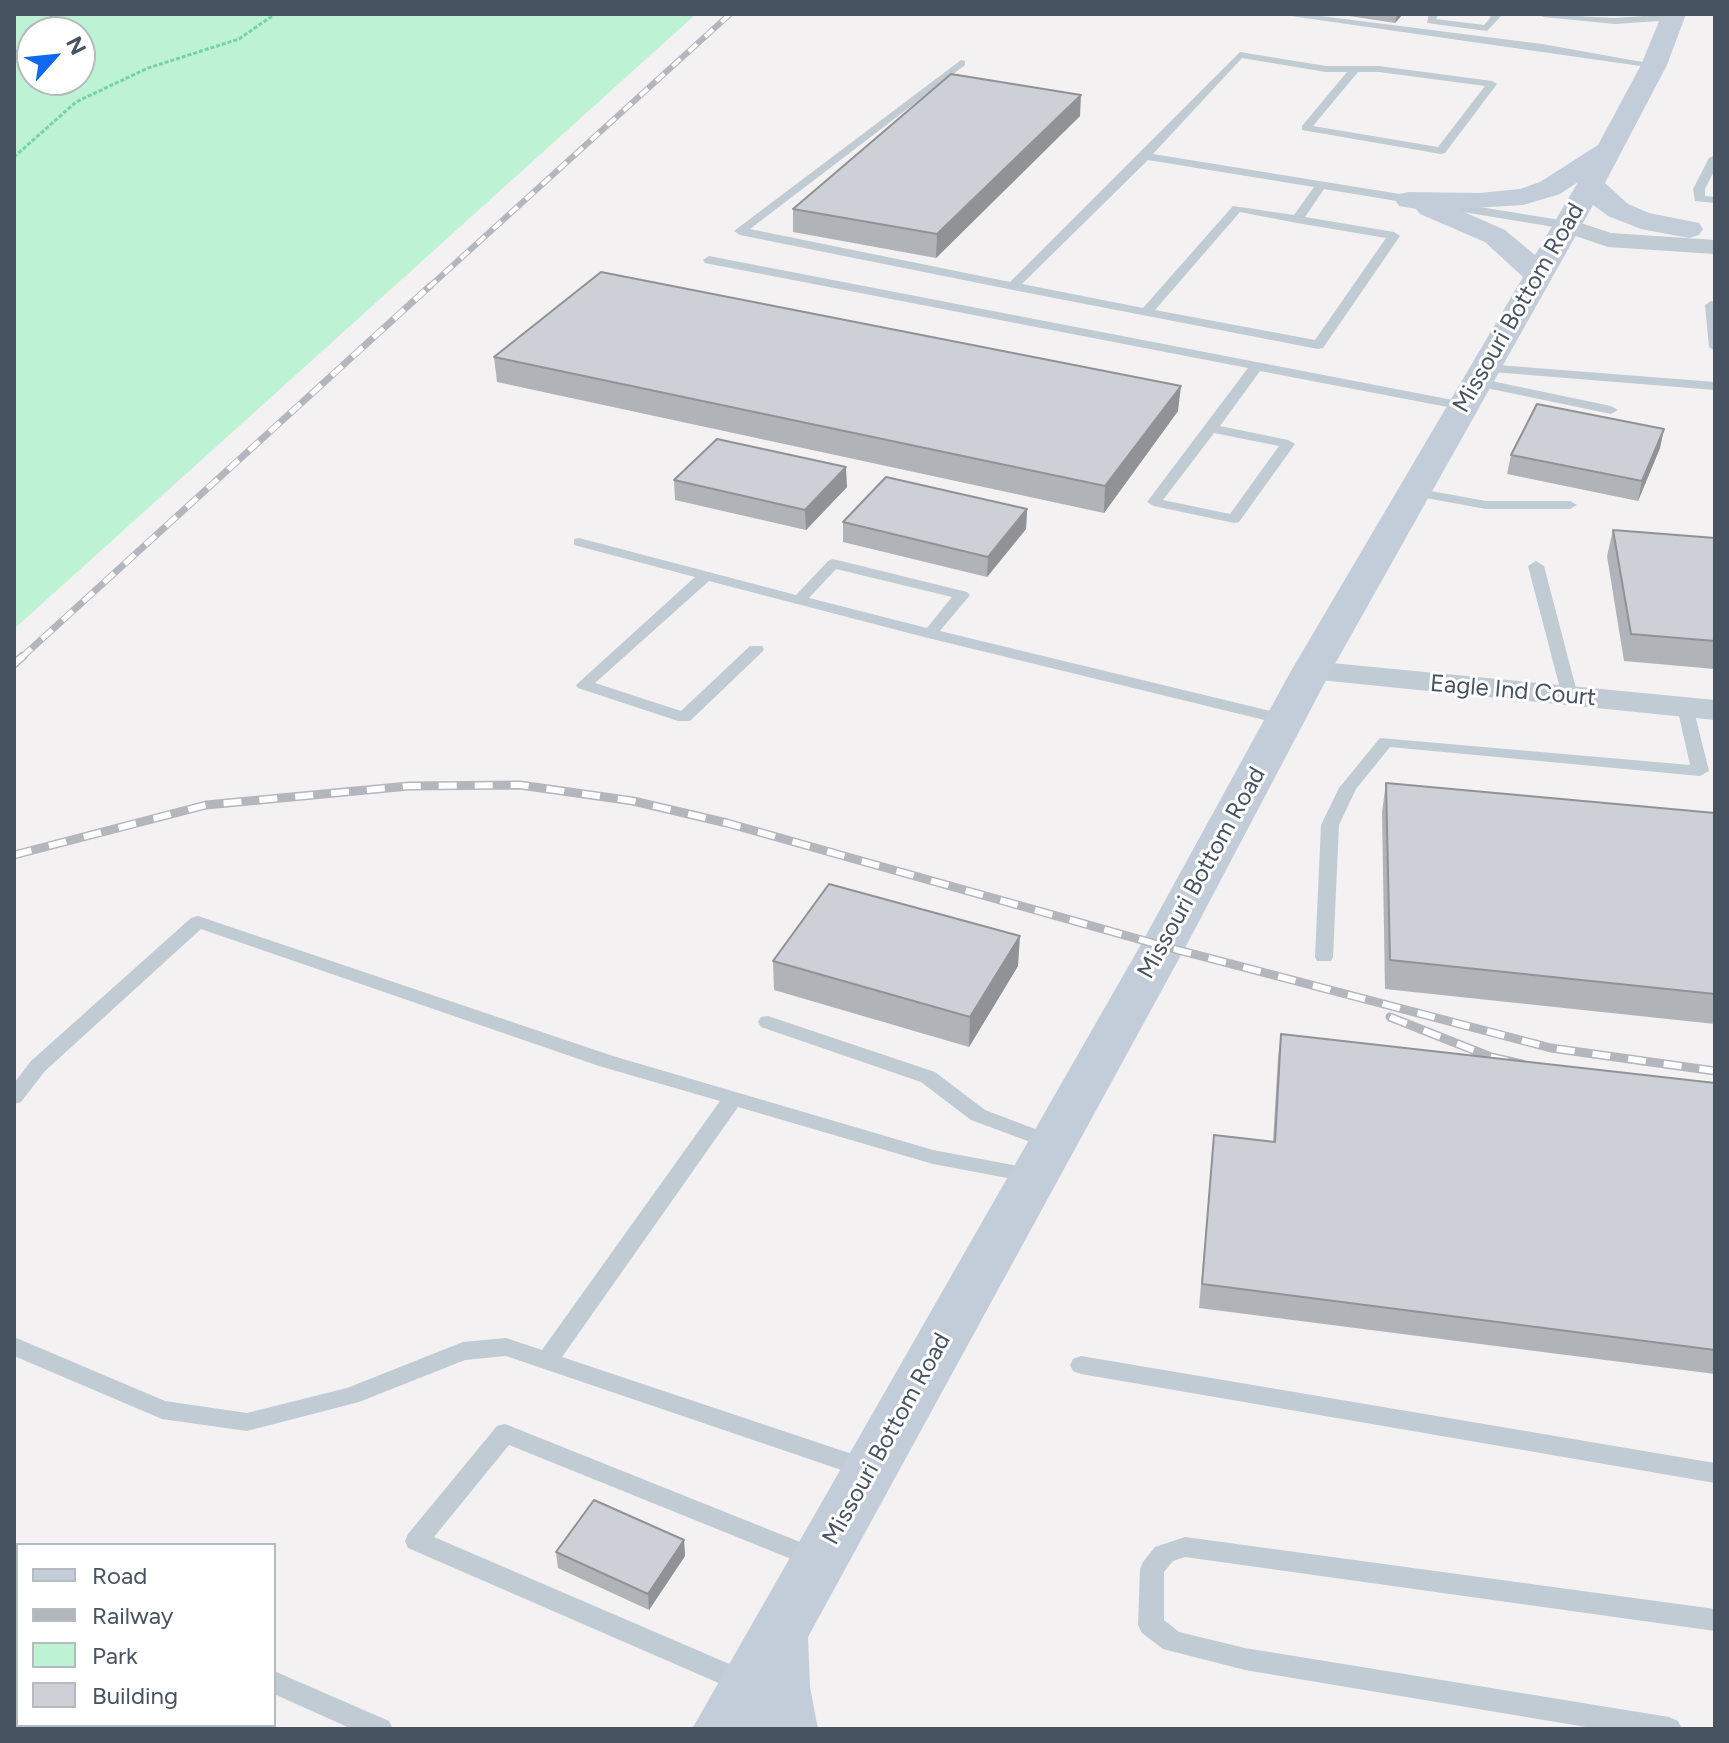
<!DOCTYPE html>
<html>
<head>
<meta charset="utf-8">
<style>
	body { margin:0 }
	#map { position:relative; width:1729px; height:1743px; overflow:hidden; background:#f3f1f1; font-family:Figtree,sans-serif }
	canvas { display:block }
	.frame { position:absolute; inset:0; border:16px solid #475360; pointer-events:none }
	.legend { position:absolute; left:16px; top:1543px; width:260px; height:184px; box-sizing:border-box; background:#fff; border:2px solid #b5babf; margin:0; padding:10px 14px; list-style:none; font-size:24px; color:#475360 }
	.legend li { display:flex; align-items:center; gap:16px; height:40px }
	.legend b { width:40px; border:2px solid #b5babf }
	.north { position:absolute; left:16px; top:16px; width:80px; height:80px; box-sizing:border-box; background:#fff; border:2px solid #b5babf; border-radius:50%; rotate:63deg; font-size:22px; font-weight:700; line-height:32px; text-align:center; color:#475360 }
	.north::after { content:''; display:block; margin:auto; width:28px; height:36px; background:#0f68ef; clip-path:polygon(50% 0,100% 100%,50% 72%,0 100%) }
</style>
</head>
<body>
<div id="map">
<canvas width="1729" height="1743"></canvas>
<div class="frame"></div>
<ul class="legend">
<li><b style="height:10px;background:#c3cdda"></b>Road</li>
<li><b style="height:10px;background:#b3b6bc"></b>Railway</li>
<li><b style="height:22px;background:#bef2d4"></b>Park</li>
<li><b style="height:22px;background:#cdd0d6"></b>Building</li>
</ul>
<div class="north">N</div>
</div>
<script>
const c = document.querySelector('canvas').getContext('2d');
c.lineJoin = 'round';
function fillPath(path, color) { c.fillStyle = color; c.fill(path, 'evenodd'); }
const shape = rows => new Path2D(rows.map(r => 'M' + r).join(''));
function stroke(path, color, width, dash) { c.strokeStyle = color; c.lineWidth = width; c.lineCap = dash ? 'butt' : 'round'; c.setLineDash(dash || []); c.stroke(path); }
function label(font, color, halo, rows, align = 'center') {
  c.font = font + ' Figtree,sans-serif'; c.lineWidth = 6; c.setLineDash([]); c.textBaseline = 'middle'; c.strokeStyle = halo; c.fillStyle = color; for (const [text, x, y, turn = 0] of rows) {
    c.save(); c.translate(x, y); c.rotate((+turn || 0) * Math.PI / 180); c.textAlign = isNaN(turn) ? turn : align; if (halo) c.strokeText(text, 0, 0); c.fillText(text, 0, 0); c.restore();
  }
}
fillPath(shape([
	[14,14,696,14,14,629],
	[32,32,80,32,80,80,32,80]
]), '#bef2d4');
stroke(shape([
	[37,32,54,14],
	[14,53,32,38],
	[14,157,76,102,148,68,239,39,275,14]
]), '#74d3a7', 3, [4, 2]);
fillPath(shape([
	[1277,14,1305,14,1542,44,1659,65,1654,68,1277,14],
	[1429,14,1439,14,1436,19,1484,25,1491,17,1486,14,1502,15,1487,31,1427,23,1429,14],
	[1538,14,1615,18,1673,14,1678,17,1673,20,1615,24,1543,17,1538,14],
	[1240,52,1326,66,1379,66,1492,81,1497,84,1445,153,1441,154,1302,130,1302,126,1347,72,1326,72,1242,58,1153,154,1566,221,1572,225,1566,229,1324,189,1305,217,1394,232,1400,236,1323,348,1318,349,1013,290,740,235,734,231,961,60,965,61,965,65,750,229,1010,282,1240,52],
	[1358,72,1379,72,1485,86,1438,147,1313,126,1358,72],
	[1148,160,1314,187,1294,215,1233,206,1143,308,1022,284,1148,160],
	[1240,212,1297,223,1386,238,1315,340,1155,310,1240,212],
	[1715,155,1715,169,1705,189,1705,196,1715,197,1715,203,1695,201,1693,189,1709,158,1715,155],
	[709,256,1463,402,1470,406,1463,410,1260,371,1220,426,1288,440,1295,444,1239,522,1234,523,1154,506,1147,502,1248,368,705,263,703,260,709,256],
	[1214,433,1279,446,1230,514,1163,500,1214,433],
	[1711,301,1715,302,1715,351,1709,347,1705,305,1711,301],
	[1485,364,1715,382,1715,390,1480,371,1480,365,1485,364],
	[1477,378,1611,406,1618,410,1611,414,1472,385,1470,382,1477,378],
	[1414,488,1486,501,1570,501,1577,505,1570,509,1486,509,1409,495,1409,489,1414,488],
	[579,538,796,595,828,561,833,559,967,592,970,595,940,631,1291,716,1293,720,1285,725,924,637,709,581,595,683,681,711,750,646,762,646,764,649,762,652,690,721,678,721,578,688,576,685,695,577,574,545,574,539,579,538],
	[836,569,952,597,927,628,809,598,836,569],
	[1536,561,1544,566,1578,696,1576,699,1570,701,1562,696,1528,566,1536,561],
	[1685,702,1693,707,1709,771,1700,776,1390,747,1356,789,1339,825,1333,957,1331,961,1317,961,1315,957,1321,825,1339,788,1380,738,1690,765,1677,707,1685,702],
	[198,916,613,1056,933,1150,1034,1169,1041,1171,1044,1176,1041,1181,1034,1183,933,1164,738,1107,562,1357,873,1461,877,1468,873,1475,865,1478,506,1356,465,1360,359,1402,247,1431,162,1419,14,1356,14,1337,165,1401,247,1413,347,1388,463,1342,506,1338,542,1350,720,1101,599,1066,201,929,45,1071,21,1102,14,1104,14,1083,31,1061,191,918,198,916],
	[768,1016,935,1072,985,1110,1059,1138,1062,1143,1059,1148,1052,1150,971,1120,921,1082,761,1027,758,1022,761,1017,768,1016],
	[1081,1356,1715,1463,1715,1483,1081,1374,1073,1371,1070,1365,1073,1359,1081,1356],
	[505,1424,825,1552,828,1559,825,1566,816,1569,509,1445,434,1537,755,1675,759,1683,755,1691,746,1694,737,1691,408,1548,405,1541,408,1534,497,1426,505,1424],
	[1185,1537,1715,1609,1715,1631,1185,1557,1173,1561,1164,1572,1164,1620,1179,1632,1245,1648,1669,1717,1678,1721,1682,1729,1598,1729,1245,1670,1163,1649,1142,1633,1138,1625,1140,1569,1143,1562,1155,1547,1185,1537],
	[14,1565,18,1566,18,1587,14,1586,14,1565],
	[274,1671,389,1721,393,1729,352,1729,274,1694,274,1671]
]), '#c1cbd3');
fillPath(shape([
	[1566,218,1611,233,1715,240,1715,254,1608,247,1558,230,1554,225,1558,220,1566,218],
	[1311,661,1715,700,1715,720,1300,678,1295,671,1300,664,1311,661]
]), '#c1cbd3');
fillPath(shape([
	[1662,14,1686,14,1667,65,1605,183,1628,204,1649,213,1699,223,1703,229,1699,235,1689,238,1641,229,1608,216,1593,205,1331,671,1186,946,808,1637,810,1687,818,1729,692,1729,1140,946,1291,671,1523,277,1485,242,1420,214,1416,209,1399,206,1395,200,1399,194,1409,192,1479,193,1520,189,1540,182,1598,145,1641,65,1662,14],
	[1578,182,1535,255,1505,230,1457,209,1523,205,1560,194,1578,182]
]), '#c3cdda');
const railFar2 = shape([
	[428,288,730,14]
]);
const railFar1 = shape([
	[21,658,430,286]
]);
const rail = shape([
	[14,664,23,656],
	[14,855,206,805,409,786,520,785,633,801,727,823,1163,946,1551,1048,1715,1071],
	[1390,1017,1491,1057,1522,1064]
]);
stroke(railFar2, '#b3b6bc', 6);
stroke(railFar1, '#b3b6bc', 7);
stroke(rail, '#b3b6bc', 9);
stroke(railFar2, '#fff', 4, [11]);
stroke(railFar1, '#fff', 5, [14]);
stroke(rail, '#fff', 6, [18]);
fillPath(shape([
	[1336,14,1403,14,1395,23],
	[1080,116,936,258,793,232,793,209],
	[494,357,1178,411,1104,513,497,382],
	[1660,448,1638,501,1507,474,1511,455],
	[674,480,847,487,806,530,675,500],
	[1027,509,1026,529,987,577,843,542,843,522],
	[1613,530,1715,538,1715,669,1624,661,1607,556],
	[1386,783,1715,813,1715,1024,1385,989,1382,812],
	[773,961,1018,966,969,1047,774,990],
	[1281,1034,1715,1083,1715,1374,1199,1308,1214,1135,1273,1142,1278,1057],
	[684,1540,685,1556,649,1610,558,1568,556,1552]
]), '#b0b3b8');
fillPath(shape([
	[1397,14,1403,14,1395,23],
	[1081,95,1080,116,936,258,937,234],
	[1181,386,1178,411,1104,513,1105,486],
	[1664,429,1660,448,1638,501,1642,481],
	[846,467,847,487,806,530,805,510],
	[1027,509,1026,529,987,577,988,557],
	[1020,936,1018,966,969,1047,970,1017],
	[684,1540,685,1556,649,1610,648,1594]
]), '#909296');
const building = shape([
	[951,74,1081,95,937,234,793,209,951,74],
	[601,272,1181,386,1105,486,494,357,601,272],
	[1537,404,1664,429,1642,481,1511,455,1537,404],
	[717,439,846,467,805,510,674,480,717,439],
	[886,477,1027,509,988,557,843,522,886,477],
	[1613,530,1715,538,1715,641,1631,634,1613,530],
	[1386,783,1715,813,1715,994,1390,960,1386,783],
	[829,884,1020,936,970,1017,773,961,829,884],
	[1281,1034,1715,1083,1715,1350,1202,1284,1214,1135,1275,1142,1281,1034],
	[594,1500,684,1540,648,1594,556,1552,594,1500],
	[18,1629,18,1725,178,1725,187,1729,14,1729,14,1634,18,1629]
]);
fillPath(building, '#cdd0d6');
stroke(building, '#909296', 2);
label('24px', '#475360', '#fff', [
	["Missouri Bottom Road",1519,308,-60],
	["Eagle Ind Court",1513,691,5],
	["Missouri Bottom Road",1202,873,-61],
	["Missouri Bottom Road",887,1439,-61]
]);
</script>
</body>
</html>
